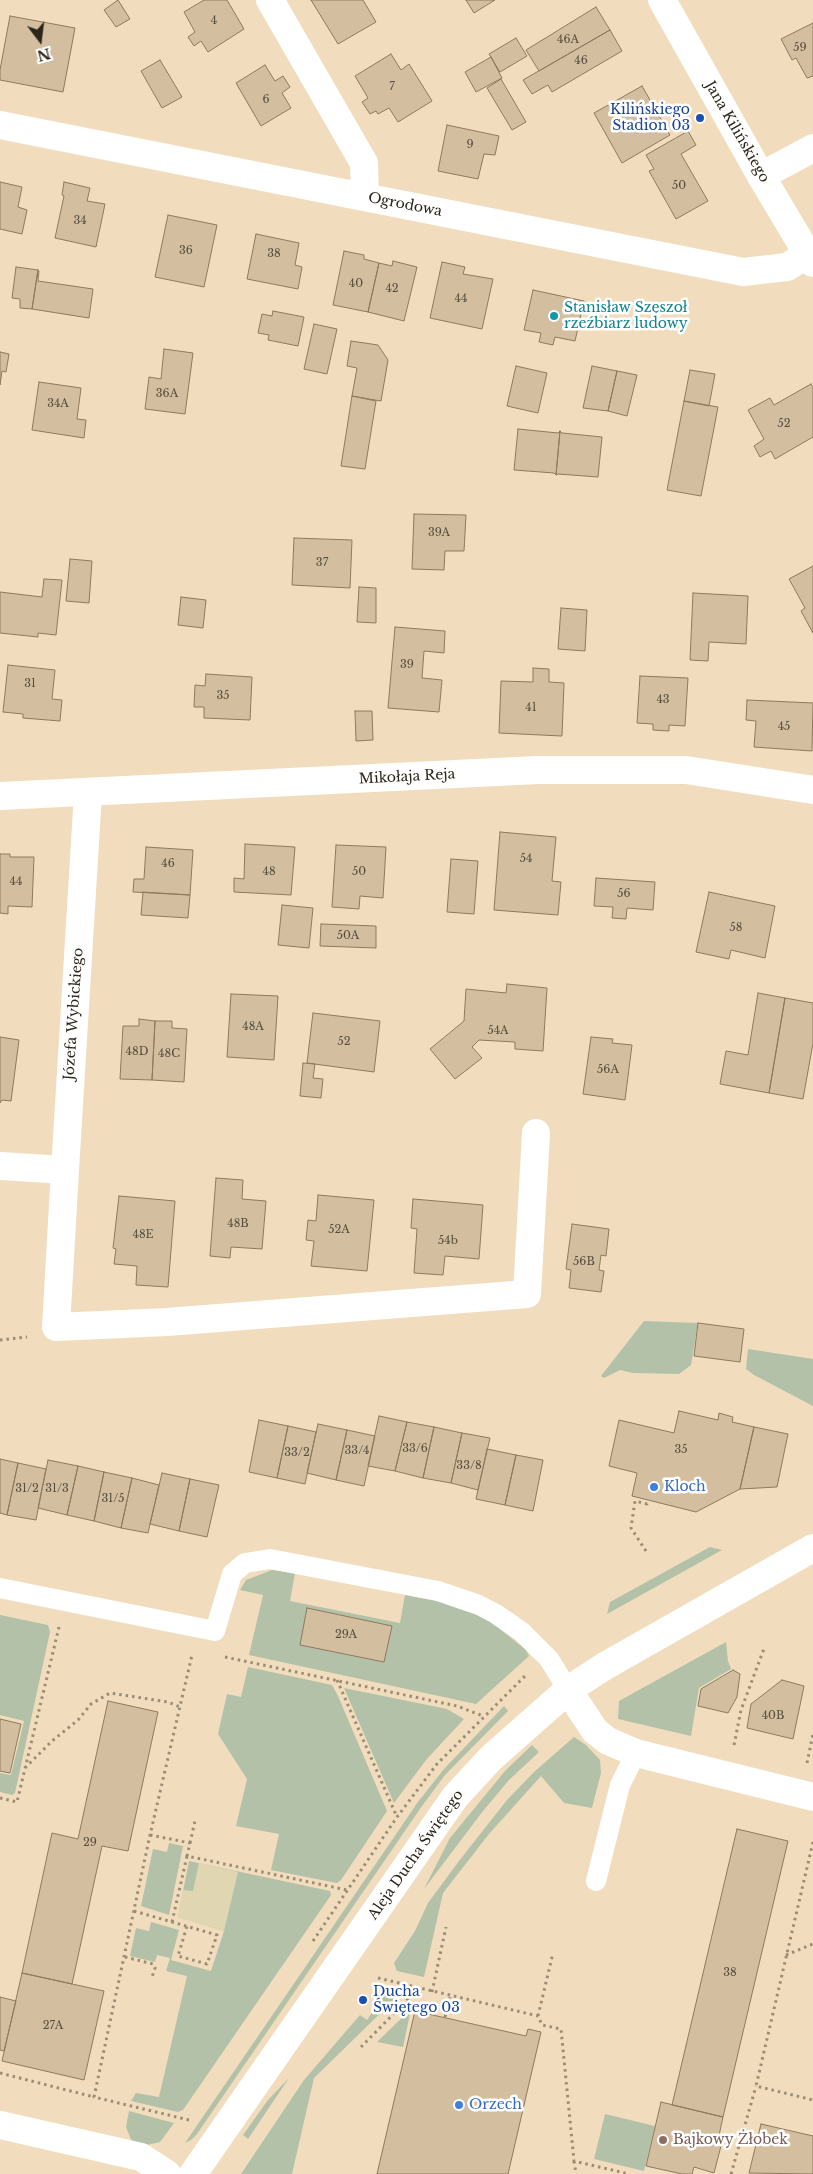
<!DOCTYPE html>
<html>
<head>
<meta charset="utf-8">
<style>
	body { margin:0 }
	#map { position:relative; width:813px; height:2174px; overflow:hidden; background:#f1ddbd; font-family:"Libre Baskerville",serif }
	canvas { display:block }
	.north { position:absolute; left:15px; top:15px; width:50px; height:50px; -webkit-text-stroke:4px #fff; paint-order:stroke; rotate:165deg; font-size:14px; font-weight:700; line-height:20px; text-align:center; color:#2c2519 }
	.north::after { content:''; display:block; margin:auto; width:18px; height:22px; background:#2c2519; clip-path:polygon(50% 0,100% 100%,50% 72%,0 100%) }
</style>
</head>
<body>
<div id="map">
<canvas width="813" height="2174"></canvas>
<div class="north">N</div>
</div>
<script>
const c = document.querySelector('canvas').getContext('2d');
c.lineJoin = 'round';
function fillPath(path, color) { c.fillStyle = color; c.fill(path, 'evenodd'); }
const shape = rows => new Path2D(rows.map(r => 'M' + r).join(''));
function stroke(path, color, width, dash) { c.strokeStyle = color; c.lineWidth = width; c.lineCap = dash ? 'butt' : 'round'; c.setLineDash(dash || []); c.stroke(path); }
function label(font, color, halo, rows, align = 'center') {
  c.font = font + ' "Libre Baskerville",serif'; c.lineWidth = 5; c.setLineDash([]); c.textBaseline = 'middle'; c.strokeStyle = halo; c.fillStyle = color; for (const [text, x, y, turn = 0] of rows) {
    c.save(); c.translate(x, y); c.rotate((+turn || 0) * Math.PI / 180); c.textAlign = isNaN(turn) ? turn : align; if (halo) c.strokeText(text, 0, 0); c.fillText(text, 0, 0); c.restore();
  }
}
fillPath(shape([
	[644,1321,698,1323,691,1365,679,1374,633,1373,620,1370,604,1378,601,1376],
	[748,1349,813,1359,813,1406,754,1375,746,1369],
	[710,1547,722,1550,607,1614,610,1602],
	[272,1570,295,1573,290,1601,400,1623,405,1595,458,1605,485,1617,526,1650,529,1656,476,1704,249,1655,263,1595,240,1590,246,1580],
	[0,1615,48,1625,50,1632,15,1793,12,1795,0,1792,0,1773,11,1775,24,1721,0,1715],
	[726,1642,728,1661,731,1669,699,1688,691,1736,618,1719,619,1701],
	[248,1667,332,1685,338,1696,387,1811,341,1880,337,1883,271,1870,279,1834,236,1826,247,1779,218,1734,227,1694,241,1697],
	[344,1688,447,1709,464,1719,426,1760,394,1803],
	[504,1706,508,1711,445,1775,422,1806,197,2134,191,2140,185,2143,418,1802,444,1769],
	[574,1737,586,1745,600,1760,601,1773,592,1808,564,1803,541,1776,489,1834,443,1893,424,1977,397,1971,394,1963,415,1931,428,1903,459,1861,507,1800,534,1772],
	[532,1745,539,1752,509,1780,483,1811,424,1889,450,1838,505,1771],
	[169,1843,183,1846,169,1915,141,1906,153,1849,167,1852],
	[189,1861,330,1891,331,1895,183,2110,178,2112,131,2101,136,2093,159,2097,187,1976,166,1971,170,1958,157,1955,155,1962,130,1956,136,1928,149,1931,151,1922,179,1930,171,1960,211,1971,224,1931,178,1917],
	[388,1989,399,1992,397,1997,314,2078,292,2174,241,2174,304,2080,360,2015,367,2020],
	[411,2009,403,2047,377,2042],
	[289,2078,248,2139,243,2135,268,2100],
	[129,2111,174,2123,160,2142,142,2146,132,2142,126,2127],
	[605,2114,655,2126,644,2171,594,2159]
]), '#b2c1a7');
fillPath(shape([
	[199,1863,238,1872,224,1931,178,1917,183,1890,193,1891]
]), '#e0d6b2');
const building = shape([
	[118,0,130,19,116,27,104,10,118,0],
	[204,0,227,0,244,29,208,52,201,41,194,46,188,37,195,32,184,12,204,0],
	[311,0,363,0,376,22,338,44,311,0],
	[466,0,495,0,474,13,466,0],
	[596,7,610,30,539,71,526,50,596,7],
	[10,16,75,28,63,92,0,80,0,70,10,16],
	[813,23,813,76,807,78,796,58,792,60,781,39,813,23],
	[610,30,622,51,552,92,548,85,532,94,523,80,610,30],
	[516,38,527,56,500,72,489,54,516,38],
	[391,54,401,70,409,64,432,101,398,122,389,108,378,114,376,111,370,114,362,102,368,98,355,76,391,54],
	[491,57,502,78,476,92,465,72,491,57],
	[160,60,182,97,162,108,141,71,160,60],
	[265,65,275,81,283,76,290,87,282,93,291,108,261,126,236,83,265,65],
	[501,79,526,122,512,130,487,88,501,79],
	[642,86,670,135,622,163,594,113,642,86],
	[447,125,499,136,495,155,484,154,478,179,438,171,447,125],
	[688,131,696,145,681,154,708,201,676,219,649,171,654,169,646,155,688,131],
	[0,182,22,187,18,207,27,210,22,234,0,229,0,182],
	[64,182,90,188,87,201,105,204,96,247,55,238,64,196,62,195,64,182],
	[168,215,217,225,204,287,155,277,168,215],
	[256,234,299,243,295,265,302,267,298,289,247,279,256,234],
	[344,251,364,255,364,259,379,263,368,312,333,305,344,251],
	[393,261,417,267,404,321,368,312,379,263,392,266,393,261],
	[442,262,465,267,463,274,493,279,482,329,430,318,442,262],
	[16,267,38,270,32,309,20,308,20,299,12,298,16,267],
	[38,270,39,271,38,281,93,289,89,318,32,309,38,270],
	[533,290,584,301,575,341,555,337,553,345,539,342,541,333,524,330,533,290],
	[273,311,304,317,298,346,268,340,269,335,258,333,262,314,272,316,273,311],
	[314,324,337,329,327,374,304,369,314,324],
	[351,341,378,345,388,360,381,401,352,396,357,368,347,366,351,341],
	[164,349,193,353,185,414,145,409,149,377,161,379,164,349],
	[0,352,9,354,6,372,2,371,0,385,0,352],
	[516,366,547,373,538,413,507,406,516,366],
	[592,366,617,371,608,411,583,408,592,366],
	[690,370,715,374,709,406,684,401,690,370],
	[617,371,637,375,627,416,608,411,617,371],
	[39,382,81,388,77,419,86,420,84,438,32,430,39,382],
	[811,384,813,388,813,437,775,459,771,451,760,457,754,446,764,439,748,410,770,398,774,405,811,384],
	[352,396,376,401,365,469,341,466,352,396],
	[684,401,718,407,701,496,667,490,684,401],
	[518,429,558,433,560,431,556,475,554,473,514,470,518,429],
	[560,431,562,433,602,437,598,477,558,474,556,475,560,431],
	[414,514,466,515,464,551,445,551,444,570,412,569,414,514],
	[294,538,352,540,350,588,292,585,294,538],
	[70,559,92,561,89,603,66,601,70,559],
	[813,566,813,633,801,611,805,608,789,579,813,566],
	[44,579,62,580,56,635,38,633,38,637,0,633,0,592,42,597,44,579],
	[359,587,376,588,376,623,357,622,359,587],
	[693,593,748,596,746,644,709,642,708,661,690,660,693,593],
	[181,597,206,600,203,628,178,625,181,597],
	[561,608,587,610,585,651,558,649,561,608],
	[395,627,445,631,444,653,424,651,422,678,442,680,439,712,388,708,395,627],
	[8,665,55,670,52,699,62,700,60,721,23,718,23,714,3,712,8,665],
	[533,668,549,669,549,682,564,683,562,736,499,733,501,681,533,682,533,668],
	[206,674,252,677,250,720,204,718,204,707,194,707,195,685,205,686,206,674],
	[640,676,688,678,685,726,669,725,669,731,653,730,653,724,637,723,640,676],
	[747,700,813,703,812,751,754,747,756,721,746,720,747,700],
	[355,711,372,711,373,740,356,741,355,711],
	[500,832,556,837,552,881,561,882,558,915,494,910,500,832],
	[245,844,295,847,291,895,234,892,234,878,244,879,245,844],
	[336,845,386,847,383,898,360,896,359,909,332,907,336,845],
	[146,847,193,850,190,895,133,892,134,879,144,879,146,847],
	[0,854,10,854,10,857,34,857,32,907,8,906,8,914,0,913,0,854],
	[451,859,478,861,474,914,447,912,451,859],
	[596,878,655,882,653,910,627,908,626,919,612,918,613,907,594,906,596,878],
	[143,892,190,895,188,918,141,915,143,892],
	[709,892,775,906,765,958,731,950,729,959,696,952,709,892],
	[282,905,313,908,309,948,278,945,282,905],
	[321,924,376,926,376,948,320,946,321,924],
	[507,984,547,988,543,1051,515,1049,515,1042,479,1040,472,1047,482,1058,455,1079,430,1049,464,1021,466,989,506,993,507,984],
	[758,993,785,998,769,1093,720,1084,726,1051,748,1055,758,993],
	[231,994,278,996,274,1060,227,1057,231,994],
	[785,998,813,1003,813,1043,803,1099,769,1093,785,998],
	[313,1013,380,1021,374,1072,307,1063,313,1013],
	[139,1019,155,1021,152,1080,120,1079,123,1026,139,1026,139,1019],
	[155,1021,172,1021,172,1028,187,1029,184,1082,152,1080,155,1021],
	[0,1037,19,1040,11,1101,2,1100,0,1103,0,1037],
	[591,1037,613,1039,612,1043,632,1045,625,1100,583,1094,591,1037],
	[303,1063,315,1064,313,1078,323,1079,321,1098,300,1096,303,1063],
	[216,1178,243,1180,242,1199,266,1201,262,1249,231,1247,230,1258,210,1256,216,1178],
	[318,1195,374,1200,367,1271,311,1266,314,1241,306,1240,308,1220,316,1221,318,1195],
	[119,1196,175,1201,168,1287,136,1285,137,1266,114,1264,116,1249,113,1248,119,1196],
	[413,1199,483,1205,479,1259,445,1256,443,1275,414,1273,417,1229,411,1228,413,1199],
	[572,1224,609,1229,606,1256,601,1255,599,1270,604,1271,601,1292,569,1288,571,1270,566,1269,572,1224],
	[698,1323,744,1329,740,1362,694,1356,698,1323],
	[679,1411,718,1420,719,1413,733,1417,732,1422,754,1427,740,1489,696,1512,632,1496,637,1473,609,1466,619,1420,674,1433,679,1411],
	[379,1416,407,1422,395,1471,368,1466,379,1416],
	[259,1420,288,1426,277,1478,249,1472,259,1420],
	[407,1422,434,1427,423,1478,395,1471,407,1422],
	[318,1424,347,1430,336,1480,307,1473,318,1424],
	[288,1426,316,1432,305,1484,277,1478,288,1426],
	[434,1427,462,1433,451,1483,423,1478,434,1427],
	[754,1427,788,1434,777,1487,740,1489,754,1427],
	[347,1430,375,1436,364,1486,336,1480,347,1430],
	[462,1433,490,1438,478,1490,451,1483,462,1433],
	[487,1449,516,1455,505,1505,476,1499,487,1449],
	[516,1455,543,1460,533,1511,505,1505,516,1455],
	[0,1459,18,1463,7,1515,0,1513,0,1459],
	[48,1460,78,1466,67,1515,38,1508,48,1460],
	[18,1463,46,1469,36,1520,7,1515,18,1463],
	[78,1466,104,1472,94,1521,67,1515,78,1466],
	[104,1472,132,1478,121,1528,94,1521,104,1472],
	[162,1473,190,1479,179,1531,150,1524,162,1473],
	[132,1478,159,1485,148,1533,121,1528,132,1478],
	[190,1479,219,1485,207,1537,179,1531,190,1479],
	[307,1608,392,1626,384,1662,300,1645,307,1608],
	[733,1670,740,1674,737,1697,728,1713,698,1706,701,1689,733,1670],
	[782,1680,804,1686,793,1739,747,1728,751,1704,782,1680],
	[108,1701,158,1712,128,1851,102,1846,72,1984,22,1973,52,1833,78,1839,108,1701],
	[0,1719,21,1724,10,1773,0,1771,0,1719],
	[737,1829,788,1841,723,2117,672,2105,737,1829],
	[22,1973,104,1991,84,2080,2,2061,22,1973],
	[0,1997,16,2001,4,2051,0,2050,0,1997],
	[415,2011,526,2036,528,2029,541,2032,508,2174,377,2174,415,2011],
	[661,2102,723,2117,717,2145,721,2146,714,2173,694,2167,692,2174,682,2174,646,2166,661,2102],
	[761,2124,813,2136,813,2174,749,2173,761,2124]
]);
fillPath(building, '#d3bfa0');
stroke(building, '#8d7a5d', 1);
stroke(shape([
	[0,1340,27,1337],
	[646,1551,631,1528,635,1501,647,1504,648,1500],
	[225,1657,457,1706,483,1716],
	[337,1680,397,1817],
	[734,1745,741,1710,765,1646],
	[807,1763,813,1734],
	[25,1768,52,1741,78,1720,91,1704,110,1693,168,1702,180,1707],
	[0,1798,17,1802,59,1627],
	[150,1835,190,1843,187,1856,347,1890],
	[813,1842,756,2086,813,2100],
	[190,1843,195,1821],
	[134,1911,217,1935,207,1964,178,1956,187,1926],
	[172,1922,187,1856],
	[313,1941,397,1817,437,1764,526,1675],
	[786,1955,813,1944],
	[125,1957,153,1964,155,1968,152,1977],
	[378,1978,538,2016,542,2025,561,2029,574,2161,629,2174],
	[432,1992,446,1927],
	[538,2016,553,1953],
	[445,2017,450,1997],
	[361,2047,418,1989],
	[0,2073,94,2097],
	[189,2120,94,2097,150,1835,192,1655],
	[574,2161,576,2174],
	[731,2174,756,2086]
]), '#9a8c75', 3, [2.5, 4]);
stroke(shape([
	[0,1588,215,1631,232,1574,245,1563,270,1559,438,1591,479,1605,496,1614,522,1632,549,1659,568,1690],
	[596,1881,620,1785,636,1753]
]), '#fff', 20);
stroke(shape([
	[270,0,364,163,365,197],
	[0,125,743,272,787,267,808,254],
	[761,176,813,148],
	[0,796,538,770,686,770,813,790],
	[0,1166,65,1170,88,793],
	[65,1170,56,1327,167,1322,527,1294,536,1133],
	[568,1690,595,1731,608,1741,636,1753,813,1797],
	[0,2125,141,2157,167,2174],
	[193,2174,455,1797,491,1758,568,1690,605,1666,813,1548]
]), '#fff', 28);
stroke(shape([
	[662,0,761,176,813,263]
]), '#fff', 28);
for (const [x, y, r, color] of [
	[700,118,5,"#1a4fb4"],
	[554,316,5,"#0f9aa8"],
	[654,1487,5,"#3f7fe0"],
	[363,2000,5,"#1a4fb4"],
	[459,2105,5,"#3f7fe0"],
	[663,2140,5,"#8d6e63"]
]) { const dot = new Path2D(); dot.arc(x, y, r, 0, 2 * Math.PI); c.fillStyle = color; c.fill(dot); stroke(dot, '#fff', 2); }
label('11px', '#564c3b', null, [
	["4",214,21],
	["46A",568,40],
	["59",800,48],
	["46",581,61],
	["7",392,87],
	["6",266,100],
	["9",470,145],
	["50",679,186],
	["34",80,221],
	["36",186,251],
	["38",274,254],
	["40",356,284],
	["42",392,289],
	["44",461,299],
	["36A",167,394],
	["34A",58,404],
	["52",784,424],
	["39A",439,533],
	["37",322,563],
	["39",407,665],
	["31",30,684],
	["35",223,696],
	["43",663,700],
	["41",531,708],
	["45",784,727],
	["54",526,859],
	["46",168,864],
	["48",269,872],
	["50",359,872],
	["44",16,882],
	["56",624,894],
	["58",736,928],
	["50A",348,936],
	["48A",253,1027],
	["54A",498,1031],
	["52",344,1042],
	["48D",137,1052],
	["48C",169,1054],
	["56A",608,1070],
	["48B",238,1224],
	["52A",339,1230],
	["48E",143,1235],
	["54b",448,1241],
	["56B",584,1262],
	["33/6",415,1449],
	["35",681,1450],
	["33/4",357,1451],
	["33/2",297,1453],
	["33/8",469,1466],
	["31/2",27,1489],
	["31/3",57,1489],
	["31/5",113,1499],
	["29A",346,1635],
	["40B",773,1716],
	["29",90,1843],
	["38",730,1973],
	["27A",53,2026]
]);
label('14px', '#164399', '#fff', [
	["Kilińskiego",690,110],
	["Stadion 03",690,126],
	["Ducha",373,1992,"left"],
	["Świętego 03",373,2008,"left"]
], 'right');
label('14px', '#2c2519', '#fff', [
	["Jana Kilińskiego",737,132,60],
	["Ogrodowa",405,205,11],
	["Mikołaja Reja",407,777,-3],
	["Józefa Wybickiego",74,1014,-86],
	["Aleja Ducha Świętego",416,1855,-55]
]);
label('14px', '#0d838f', '#fff', [
	["Stanisław Szęszoł",564,308],
	["rzeźbiarz ludowy",564,324]
], 'left');
label('14px', '#366cbe', '#fff', [
	["Kloch",664,1487],
	["Orzech",469,2105]
], 'left');
label('14px', '#785e54', '#fff', [
	["Bajkowy Żłobek",673,2140]
], 'left');
</script>
</body>
</html>
